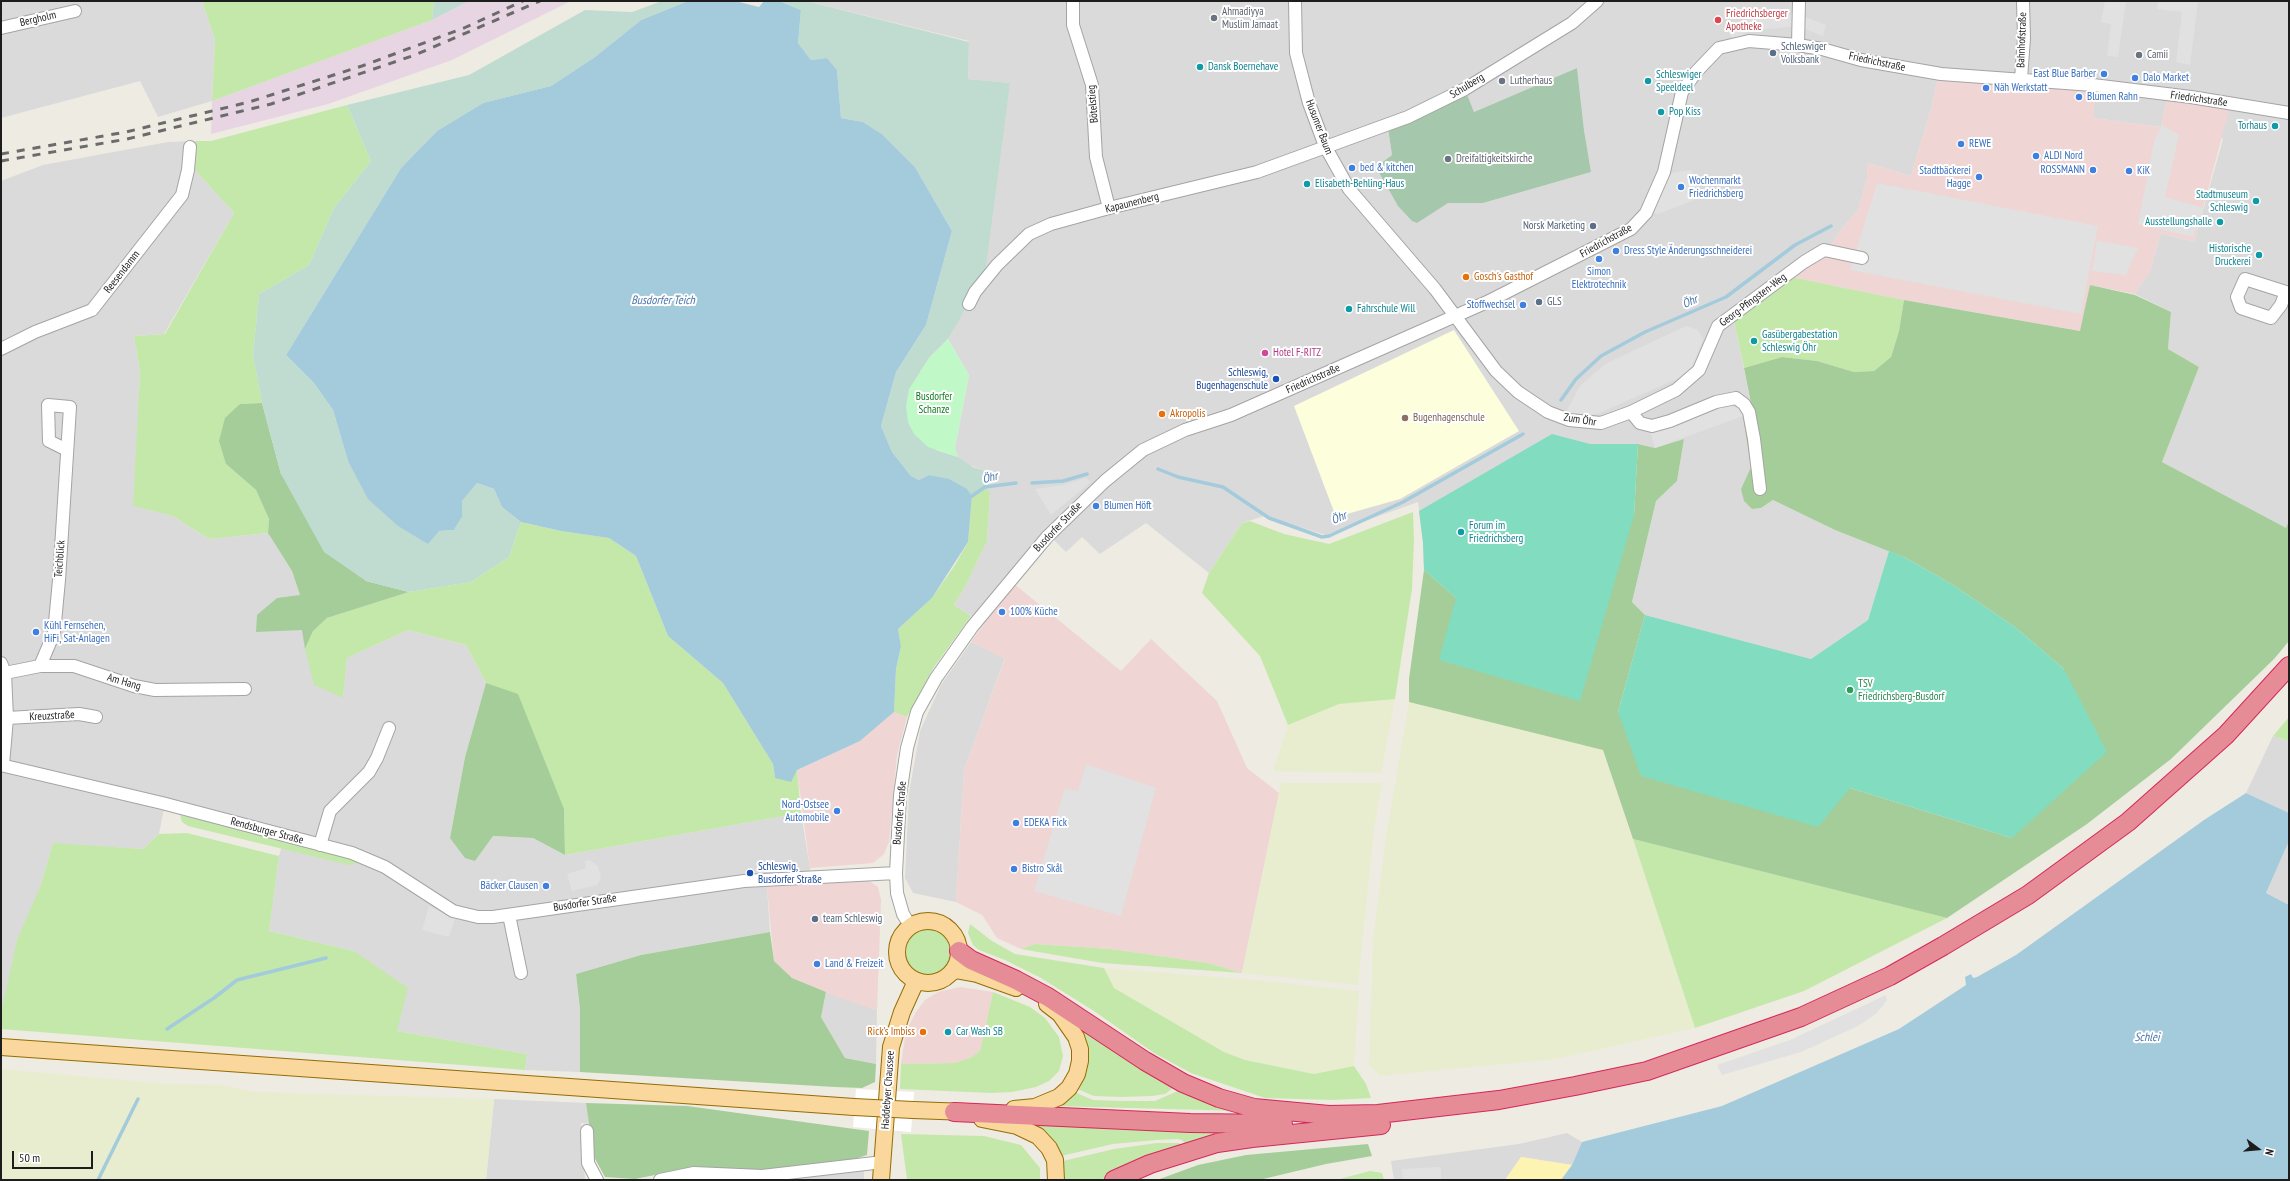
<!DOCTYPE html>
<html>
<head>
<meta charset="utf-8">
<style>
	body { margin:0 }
	#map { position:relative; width:2290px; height:1181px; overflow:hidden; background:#eeebe3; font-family:"PT Sans Narrow",sans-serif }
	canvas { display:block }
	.frame { position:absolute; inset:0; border:2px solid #1d1d1d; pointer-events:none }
	.north { position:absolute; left:2238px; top:1129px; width:40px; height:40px; -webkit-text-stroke:3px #fff; paint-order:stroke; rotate:106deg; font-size:11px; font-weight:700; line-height:16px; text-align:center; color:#1d1d1d }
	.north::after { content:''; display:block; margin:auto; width:14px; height:18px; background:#1d1d1d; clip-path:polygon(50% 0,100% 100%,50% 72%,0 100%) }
	.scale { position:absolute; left:12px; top:1151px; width:81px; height:18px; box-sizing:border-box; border:2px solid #1d1d1d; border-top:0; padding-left:5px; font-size:12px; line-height:14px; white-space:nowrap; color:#1d1d1d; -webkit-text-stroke:3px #fff; paint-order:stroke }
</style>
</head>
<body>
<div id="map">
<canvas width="2290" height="1181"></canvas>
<div class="frame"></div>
<div class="north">N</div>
<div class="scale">50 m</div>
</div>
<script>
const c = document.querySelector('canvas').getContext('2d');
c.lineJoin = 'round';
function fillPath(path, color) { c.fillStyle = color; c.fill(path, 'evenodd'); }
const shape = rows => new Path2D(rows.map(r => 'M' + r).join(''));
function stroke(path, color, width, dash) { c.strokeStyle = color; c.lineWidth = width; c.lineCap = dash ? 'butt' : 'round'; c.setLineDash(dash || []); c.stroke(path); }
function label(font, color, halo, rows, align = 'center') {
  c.font = font + ' "PT Sans Narrow",sans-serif'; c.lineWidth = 4; c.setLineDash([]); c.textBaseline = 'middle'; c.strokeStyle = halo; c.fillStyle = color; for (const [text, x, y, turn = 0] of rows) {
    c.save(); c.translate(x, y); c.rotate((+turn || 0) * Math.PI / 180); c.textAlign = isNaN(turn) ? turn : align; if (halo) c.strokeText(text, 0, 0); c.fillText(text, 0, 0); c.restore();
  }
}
fillPath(shape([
	[1,1,202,1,215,40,212,101,158,117,140,81,1,118],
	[806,1,2289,1,2289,521,2286,529,2162,462,2199,367,2168,349,2171,312,2135,294,2150,271,2161,233,2194,242,2223,139,2167,98,2161,127,2093,118,2095,93,1938,76,1932,105,1911,176,1868,163,1867,179,1858,210,1840,231,1821,259,1791,277,1734,321,1752,408,1748,442,1751,467,1741,489,1752,509,1761,508,1773,500,1835,530,1889,551,1868,620,1811,659,1645,615,1632,602,1656,501,1677,481,1684,439,1655,448,1638,444,1456,598,1424,570,1423,543,1418,502,1326,535,1264,516,1242,523,1209,573,1146,523,1100,554,1082,537,1066,552,1053,539,1013,583,984,624,954,605,966,585,987,541,990,494,985,487,986,471,967,464,958,457,955,448,969,375,948,339,974,291,1010,83,968,79,969,41],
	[1577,68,1584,130,1591,172,1483,203,1447,203,1416,222,1376,167,1392,155,1388,128,1466,93,1474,112],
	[196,141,194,169,234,213,164,334,134,336,140,372,134,506,173,516,209,539,268,533,292,571,300,595,305,649,343,697,347,658,408,630,466,645,486,683,465,757,450,838,475,861,492,836,533,838,565,855,801,813,810,868,809,882,767,887,770,932,641,955,576,974,580,1009,580,1072,525,1070,527,1054,397,1031,354,951,269,931,279,856,287,829,166,798,159,834,143,849,53,844,1,1016,1,181,43,165,168,142],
	[971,642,1005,658,964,770,956,902,913,893,905,878,909,793,920,731,941,685],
	[2273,736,2289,741,2289,813,2246,793],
	[2289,841,2289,905,2266,893],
	[826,992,877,1010,876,1064,845,1058,821,1017],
	[494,1099,586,1103,590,1124,581,1123,585,1180,486,1180],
	[1567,1133,1582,1142,1572,1165,1521,1157,1505,1180,1394,1180,1391,1161,1519,1144],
	[864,1166,864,1180,692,1180,764,1180]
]), '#dbdada');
fillPath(shape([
	[1938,76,2096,93,2093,118,2161,127,2167,98,2229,110,2194,242,2161,233,2150,271,2135,294,2090,285,2081,331,1904,300,1791,277,1821,259,1840,231,1858,210,1867,179,1868,163,1911,176,1932,105],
	[1013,583,1121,671,1151,639,1217,701,1247,768,1279,793,1242,973,1208,963,1111,949,1035,944,1021,949,997,938,982,915,956,902,964,770,1005,659,971,642],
	[894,712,907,717,897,755,889,842,884,854,873,863,810,868,797,770,860,741],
	[854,880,869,881,878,887,881,900,877,1010,842,999,792,978,774,961,767,887],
	[960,987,993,992,980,1051,970,1058,954,1063,901,1064,906,1031,916,1012,925,1000,938,992]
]), '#efd5d3');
fillPath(shape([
	[469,1,571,1,452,60,328,104,211,134,212,101,432,20]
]), '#e7d5e3');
fillPath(shape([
	[1454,330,1519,431,1400,499,1336,517,1294,406]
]), '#fcfedc');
fillPath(shape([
	[1395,699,1381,773,1273,771,1288,725,1339,704],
	[1409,702,1603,750,1695,1028,1556,1059,1381,1076,1369,1066,1373,939,1387,831],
	[1281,783,1382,783,1374,829,1358,985,1242,973],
	[1104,968,1256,980,1359,991,1354,1066,1314,1074,1245,1060,1224,1052,1114,988],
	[1,1069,168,1084,224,1085,255,1092,494,1099,486,1180,1,1180]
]), '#e9edcf');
fillPath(shape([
	[202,1,434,1,432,20,212,101,215,40],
	[347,105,371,161,334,208,309,265,259,294,253,355,262,403,240,404,226,464,256,490,269,519,268,533,209,539,173,516,133,506,140,372,134,336,165,334,234,213,194,169,196,141,211,141],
	[1791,277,1904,300,1899,331,1891,357,1874,371,1854,372,1817,361,1782,357,1744,368,1734,321],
	[985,487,990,493,987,541,966,585,954,605,971,616,934,667,907,717,894,712,896,669,901,646,898,629,932,598,955,565,968,542,972,496],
	[1413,512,1414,540,1412,589,1395,699,1339,704,1288,725,1260,656,1202,593,1209,573,1242,523,1250,521,1284,534,1329,544],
	[521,522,561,531,609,538,636,556,668,636,723,683,773,764,775,778,797,770,801,813,565,855,564,809,493,686,486,683,466,645,408,630,347,658,343,698,314,685,305,649,313,631,327,618,409,592,471,582,509,557],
	[2289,717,2289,741,2273,736],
	[180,815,315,847,358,860,358,863,349,865,188,826,182,822],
	[187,833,279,856,269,931,354,951,408,988,397,1031,527,1054,525,1070,1,1029,2,1008,17,940,40,887,53,843,143,849,159,834],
	[1633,839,1947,918,1804,991,1695,1028],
	[970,924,992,941,1015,954,1104,968,1114,988,1224,1052,1245,1060,1314,1074,1354,1066,1366,1084,1371,1098,1333,1100,1265,1098,1191,1073,1154,1053,1094,1011,1041,978,1005,960,979,950,973,945,968,933],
	'904 952a24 24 0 1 1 48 0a24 24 0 1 1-48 0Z',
	[1035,944,1111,949,1208,963,1242,973,1102,963,1021,949],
	[993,992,1030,1007,1045,1018,1059,1037,1063,1056,1059,1071,1049,1081,1036,1087,1012,1092,991,1093,900,1089,901,1064,954,1063,970,1058,980,1051],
	[1078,1024,1173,1087,1172,1089,1165,1094,1152,1096,1121,1097,1094,1096,1075,1088],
	[1180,1090,1244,1111,1053,1106,1072,1091,1093,1100,1120,1101,1155,1101],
	[1027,1123,1082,1127,1243,1132,1187,1146,1182,1140,1177,1139,1157,1140,1113,1144,1061,1156],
	[901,1134,984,1136,1021,1145,1040,1168,1040,1180,907,1180],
	[1157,1143,1179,1143,1183,1147,1117,1170,1101,1180,1063,1180,1063,1161,1114,1149],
	[1370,1171,1382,1173,1384,1180,1336,1180]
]), '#c4e8aa');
fillPath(shape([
	[2090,285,2135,295,2171,312,2168,349,2199,367,2162,462,2286,528,2289,521,2289,641,2274,659,2171,759,2087,824,1947,918,1633,839,1603,750,1409,702,1409,679,1424,570,1456,598,1634,515,1638,444,1655,448,1684,439,1677,481,1656,501,1632,602,1645,615,1618,712,1850,788,2012,838,2064,669,2015,627,1953,585,1906,558,1835,530,1773,500,1761,508,1752,509,1744,501,1741,489,1751,467,1743,416,1752,408,1744,368,1782,357,1817,361,1854,372,1874,371,1891,357,1899,331,1904,300,2080,331],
	[262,403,281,474,366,581,409,592,327,618,313,631,305,649,302,630,256,632,257,615,277,598,300,595,292,571,268,533,269,519,256,490,226,464,219,441,225,418,240,404],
	[486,683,518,694,564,809,565,855,533,838,493,836,475,861,465,858,450,838,465,757],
	[770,932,774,961,792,978,826,992,821,1017,845,1058,876,1064,875,1082,862,1088,835,1087,580,1072,580,1009,576,974,641,955],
	[586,1103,687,1106,869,1131,867,1155,843,1163,763,1171,695,1167,635,1179,605,1177,594,1157],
	[1368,1144,1372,1156,1326,1164,1259,1180,1157,1180,1198,1165,1246,1155]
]), '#a5cd99');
fillPath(shape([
	[434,1,469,1,432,20],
	[662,1,688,1,641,20,595,57,551,86,483,103,437,131,401,168,286,355,314,383,333,410,348,461,439,531,454,530,462,517,462,501,477,483,494,489,502,507,521,522,509,557,471,582,409,592,366,581,324,552,281,474,262,403,253,355,259,294,309,265,334,208,371,161,347,105,469,75,585,10,632,12],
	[779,1,806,1,969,42,968,79,1010,83,986,267,958,322,948,339,929,358,920,372,936,450,958,457,973,467,986,471,985,487,972,496,966,489,929,475,919,480,911,476,892,452,881,426,896,372,926,325,952,231,915,167,882,134,863,122,841,118,837,70,827,58,811,60,798,43,801,10]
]), '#c0dcd1');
fillPath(shape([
	[1521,1157,1572,1165,1561,1180,1505,1180]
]), '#fdf3b2');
fillPath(shape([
	[1577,68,1584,130,1591,172,1483,203,1448,203,1417,223,1412,221,1398,206,1376,167,1392,155,1388,128,1466,92,1474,112]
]), '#a5c7ac');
fillPath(shape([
	[948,339,969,375,955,448,958,457,928,447,914,434,908,422,906,406,909,389,929,358]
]), '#c1f8c8');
fillPath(shape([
	[1552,434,1590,444,1638,444,1634,515,1580,701,1439,660,1456,598,1424,570,1423,543,1419,511],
	[1889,551,1906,558,1953,585,2015,627,2064,669,2107,752,2012,838,1850,788,1818,827,1641,776,1618,712,1645,615,1811,659,1868,620]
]), '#82dcbf');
fillPath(shape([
	[2105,1,2126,1,2118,57,2107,56,2111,24,2101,22],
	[2158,1,2198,1,2190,65,2176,62,2182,12,2157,9],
	[1798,14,1826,25,1823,36,1797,26,1749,31,1733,40,1728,31,1746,20],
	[2162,125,2179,135,2165,197,2204,208,2193,237,2138,224,2154,141],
	[1692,170,1697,199,1658,214,1647,210,1663,174],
	[1877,183,2098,226,2081,314,1850,270],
	[2097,241,2138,248,2126,275,2092,271],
	[1686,326,1698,330,1703,339,1691,369,1679,378,1597,414,1578,416,1566,412,1580,386,1605,364],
	[1723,405,1739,408,1743,416,1655,448,1650,431],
	[1086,478,1091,482,1051,515,1035,489,1063,485],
	[1086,764,1156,788,1121,916,1034,891,1065,788,1078,791],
	[590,860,598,866,601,878,597,885,572,891,567,874,586,868,585,861],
	[429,906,455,918,449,937,422,930],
	[1886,995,1887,1000,1876,1014,1856,1027,1801,1052,1722,1075,1717,1065,1790,1040],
	[1441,1167,1441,1180,1403,1180,1402,1169]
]), '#e1e1e1');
fillPath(shape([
	[688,1,735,1,759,7,764,1,779,1,801,10,798,43,811,60,827,58,837,70,841,118,863,122,882,134,915,167,952,231,926,325,896,372,881,426,892,452,911,476,919,480,929,475,949,479,967,489,972,496,968,542,932,598,898,629,901,646,896,669,894,712,860,741,797,770,791,782,775,778,773,764,723,683,668,636,636,556,609,538,561,531,521,522,502,507,494,489,477,483,462,501,462,517,454,530,439,531,428,544,398,526,368,499,348,461,333,410,314,383,286,355,401,168,437,131,483,103,551,86,595,57,641,20],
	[2246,793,2289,813,2289,841,2266,893,2289,905,2289,1180,1561,1180,1572,1165,1582,1142,1722,1106,1899,1029,1966,985,1965,977,1971,974,1973,978,1977,977,2016,955,2204,820]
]), '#a4cbdb');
fillPath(shape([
	[856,1089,914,1092,911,1132,853,1127]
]), '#fff');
stroke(shape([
	[1561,400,1576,379,1601,356,1645,332,1726,297,1795,245,1831,226],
	[1158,469,1178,477,1223,487,1269,518,1322,537,1329,536,1403,502,1523,434],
	[1032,483,1063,481,1087,474],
	[972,496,985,487,1016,483],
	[167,1029,214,998,237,980,326,958],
	[98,1180,138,1099]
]), '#a4cbdb', 3.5);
const minor = shape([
	[1073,1,1073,25,1092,85,1096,157,1109,208],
	[1295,1,1296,53,1309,103,1325,146,1349,189,1435,289,1496,371,1518,392,1548,412,1569,420,1601,423,1631,412,1676,390,1699,370,1718,326,1804,262,1824,250,1862,258],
	[1,28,75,11],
	[1798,45,1799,1],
	[2021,79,2024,38,2023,1],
	[2286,292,2281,305,2271,318,2241,308,2237,297,2245,279,2289,293],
	[969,304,975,292,997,265,1029,234,1051,224,1109,208,1257,172,1408,117,1465,89,1572,23,1597,1],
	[1,349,35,332,92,310,182,195,188,170,190,147],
	[1631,412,1640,423,1652,426,1670,421,1716,402,1736,398,1744,404,1749,412,1754,439,1760,489],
	[1,663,5,673,7,718,3,765],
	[40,666,54,633,59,580,70,407,48,405,49,441,67,450],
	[5,673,40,666,74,666,134,686,155,690,245,689],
	[7,718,79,714,96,717],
	[1,765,162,803,352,853,385,867,453,911,478,917,493,917,744,881,896,873],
	[320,845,330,811,369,772,377,758,389,728],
	[509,915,521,973],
	[911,927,903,914,897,893,896,873,900,795,907,748,917,712,936,678,972,627,1047,537,1105,481,1143,450,1185,430,1231,415,1487,302,1631,229,1646,213,1664,172,1682,92,1696,72,1719,48,1749,41,1798,45,1822,49,1861,60,1941,74,2093,85,2191,97,2289,113],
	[587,1131,588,1163,597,1180],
	[660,1180,694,1173,762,1176,883,1162]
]);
const major = shape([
	'897 952a31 31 0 1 1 62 0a31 31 0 1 1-62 0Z',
	[951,973,955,970,977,974,1016,988],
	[1,1047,854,1107],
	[1014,1109,1035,1107,1059,1097,1069,1088,1077,1074,1080,1061,1080,1049,1076,1037,1060,1014,1047,1004],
	[913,1110,967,1112],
	[982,1119,1017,1126,1038,1136,1049,1148,1055,1160,1056,1180],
	[881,1180,891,1047,902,1012,916,981]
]);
const highway = shape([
	[959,951,971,960,1016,980,1048,997,1145,1061,1183,1083,1219,1098,1254,1108,1329,1115,1378,1114,1499,1100,1575,1086,1647,1071,1801,1017,1890,976,1943,946,2028,895,2128,822,2226,735,2289,666],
	[954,1112,1190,1123,1283,1124],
	[1114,1180,1150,1164,1217,1143,1252,1138,1381,1125]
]);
stroke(minor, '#a4a4a4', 14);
stroke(major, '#946d03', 18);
stroke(highway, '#d52758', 20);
stroke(minor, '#fff', 12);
stroke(major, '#fad79d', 16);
stroke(highway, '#e58c97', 18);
stroke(shape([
	[1,154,126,132,249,102,362,66,464,28,523,1],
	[1,161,127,139,271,104,415,55,540,1]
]), '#6b6b6b', 3, [8, 8]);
const majorBridge = shape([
	[854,1107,913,1110]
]);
stroke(majorBridge, '#946d03', 18, []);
stroke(majorBridge, '#fad79d', 16);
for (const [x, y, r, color] of [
	[1214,18,4,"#6b7280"],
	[1718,20,4,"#e0444e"],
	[1773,53,4,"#5c6f8a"],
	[2139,55,4,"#6b7280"],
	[1200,67,4,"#0f9aa8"],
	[2104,74,4,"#3f7fe0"],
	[2135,78,4,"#3f7fe0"],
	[1502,81,4,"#6b7280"],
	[1648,81,4,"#0f9aa8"],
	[1986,88,4,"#3f7fe0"],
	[2079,97,4,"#3f7fe0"],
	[1661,112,4,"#0f9aa8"],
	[2275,126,4,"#0f9aa8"],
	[1961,144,4,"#3f7fe0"],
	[2036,156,4,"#3f7fe0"],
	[1448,159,4,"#6b7280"],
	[1352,168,4,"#3f7fe0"],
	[2093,170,4,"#3f7fe0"],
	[2129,171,4,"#3f7fe0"],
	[1979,177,4,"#3f7fe0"],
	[1307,184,4,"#0f9aa8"],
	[1681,187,4,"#3f7fe0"],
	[2256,201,4,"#0f9aa8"],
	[2220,222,4,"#0f9aa8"],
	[1593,226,4,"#5c6f8a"],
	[1616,251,4,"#3f7fe0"],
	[2259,255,4,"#0f9aa8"],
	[1599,259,4,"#3f7fe0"],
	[1466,277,4,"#e8710a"],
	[1539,302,4,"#5c6f8a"],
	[1523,305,4,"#3f7fe0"],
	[1349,309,4,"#0f9aa8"],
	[1754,341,4,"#0f9aa8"],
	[1265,353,4,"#d1479c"],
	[1276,379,4,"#1a4fb4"],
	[1162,414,4,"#e8710a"],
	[1405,418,4,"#8d6e63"],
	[1096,506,4,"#3f7fe0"],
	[1461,532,4,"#0f9aa8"],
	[1002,612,4,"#3f7fe0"],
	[36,632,4,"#3f7fe0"],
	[1850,690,4,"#2e9e5b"],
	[837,811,4,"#3f7fe0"],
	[1016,823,4,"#3f7fe0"],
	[1014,869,4,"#3f7fe0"],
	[750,873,4,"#1a4fb4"],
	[546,886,4,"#3f7fe0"],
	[815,919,4,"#5c6f8a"],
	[817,964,4,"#3f7fe0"],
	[923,1032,4,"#e8710a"],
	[948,1032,4,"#0f9aa8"]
]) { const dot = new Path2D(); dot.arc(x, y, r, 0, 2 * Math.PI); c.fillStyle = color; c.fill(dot); stroke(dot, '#fff', 1.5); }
label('11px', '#5b616d', '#fff', [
	["Ahmadiyya",1222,12],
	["Muslim Jamaat",1222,25],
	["Camii",2147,55],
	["Lutherhaus",1510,81],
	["Dreifaltigkeitskirche",1456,159]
], 'left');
label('11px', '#be3a42', '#fff', [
	["Friedrichsberger",1726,14],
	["Apotheke",1726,27]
], 'left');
label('11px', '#1d1d1d', '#fff', [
	["Bergholm",38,19,-13],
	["Bahnhofstraße",2022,40,-88],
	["Friedrichstraße",1877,62,12],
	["Schulberg",1467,86,-31],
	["Friedrichstraße",2199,99,8],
	["Bötelstieg",1093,104,-95],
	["Husumer Baum",1319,127,69],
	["Kapaunenberg",1132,203,-14],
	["Friedrichstraße",1606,241,-29],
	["Reesendamm",122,272,-52],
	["Georg-Pfingsten-Weg",1753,300,-37],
	["Friedrichstraße",1313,379,-24],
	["Zum Öhr",1580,420,9],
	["Busdorfer Straße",1058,527,-46],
	["Teichblick",60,559,-86],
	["Am Hang",124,682,16],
	["Kreuzstraße",52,716,-3],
	["Busdorfer Straße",900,813,-85],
	["Rendsburger Straße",267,831,15],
	["Busdorfer Straße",585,903,-9],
	["Haddebyer Chaussee",888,1090,-86]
]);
label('11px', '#4e5e75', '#fff', [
	["Schleswiger",1781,47],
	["Volksbank",1781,60],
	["Norsk Marketing",1585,226,"right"],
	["GLS",1547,302],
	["team Schleswig",823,919]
], 'left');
label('11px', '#0d838f', '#fff', [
	["Dansk Boernehave",1208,67],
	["Schleswiger",1656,75],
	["Speeldeel",1656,88],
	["Pop Kiss",1669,112],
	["Torhaus",2267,126,"right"],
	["Elisabeth-Behling-Haus",1315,184],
	["Stadtmuseum",2248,195,"right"],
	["Schleswig",2248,208,"right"],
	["Ausstellungshalle",2212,222,"right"],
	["Historische",2251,249,"right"],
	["Druckerei",2251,262,"right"],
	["Fahrschule Will",1357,309],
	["Gasübergabestation",1762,335],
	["Schleswig Öhr",1762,348],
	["Forum im",1469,526],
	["Friedrichsberg",1469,539],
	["Car Wash SB",956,1032]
], 'left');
label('11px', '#366cbe', '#fff', [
	["East Blue Barber",2096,74,"right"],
	["Dalo Market",2143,78],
	["Näh Werkstatt",1994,88],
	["Blumen Rahn",2087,97],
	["REWE",1969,144],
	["ALDI Nord",2044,156],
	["bed & kitchen",1360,168],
	["ROSSMANN",2085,170,"right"],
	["Stadtbäckerei",1971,171,"right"],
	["Hagge",1971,184,"right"],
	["KiK",2137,171],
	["Wochenmarkt",1689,181],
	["Friedrichsberg",1689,194],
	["Dress Style Änderungsschneiderei",1624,251],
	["Simon",1599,272,"center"],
	["Elektrotechnik",1599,285,"center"],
	["Stoffwechsel",1515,305,"right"],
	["Blumen Höft",1104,506],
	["100% Küche",1010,612],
	["Kühl Fernsehen,",44,626],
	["HiFi, Sat-Anlagen",44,639],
	["Nord-Ostsee",829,805,"right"],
	["Automobile",829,818,"right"],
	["EDEKA Fick",1024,823],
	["Bistro Skål",1022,869],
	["Bäcker Clausen",538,886,"right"],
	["Land & Freizeit",825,964]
], 'left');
label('11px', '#c56008', '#fff', [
	["Gosch's Gasthof",1474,277],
	["Akropolis",1170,414],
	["Rick’s Imbiss",915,1032,"right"]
], 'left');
label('11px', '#b23c85', '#fff', [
	["Hotel F-RITZ",1273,353]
], 'left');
label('11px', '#164399', '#fff', [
	["Schleswig,",1268,373],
	["Bugenhagenschule",1268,386],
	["Schleswig,",758,867,"left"],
	["Busdorfer Straße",758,880,"left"]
], 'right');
label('11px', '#0d791d', '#fff', [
	["Busdorfer",934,397],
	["Schanze",934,410]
]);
label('11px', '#785e54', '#fff', [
	["Bugenhagenschule",1413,418]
], 'left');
label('11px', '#27864d', '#fff', [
	["TSV",1858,684],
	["Friedrichsberg-Busdorf",1858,697]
], 'left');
label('italic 12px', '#4c76ab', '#fff', [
	["Busdorfer Teich",663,301],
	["Öhr",1690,302,-24],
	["Öhr",990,478,-14],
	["Öhr",1339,518,-23],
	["Schlei",2147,1038]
]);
</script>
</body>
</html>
